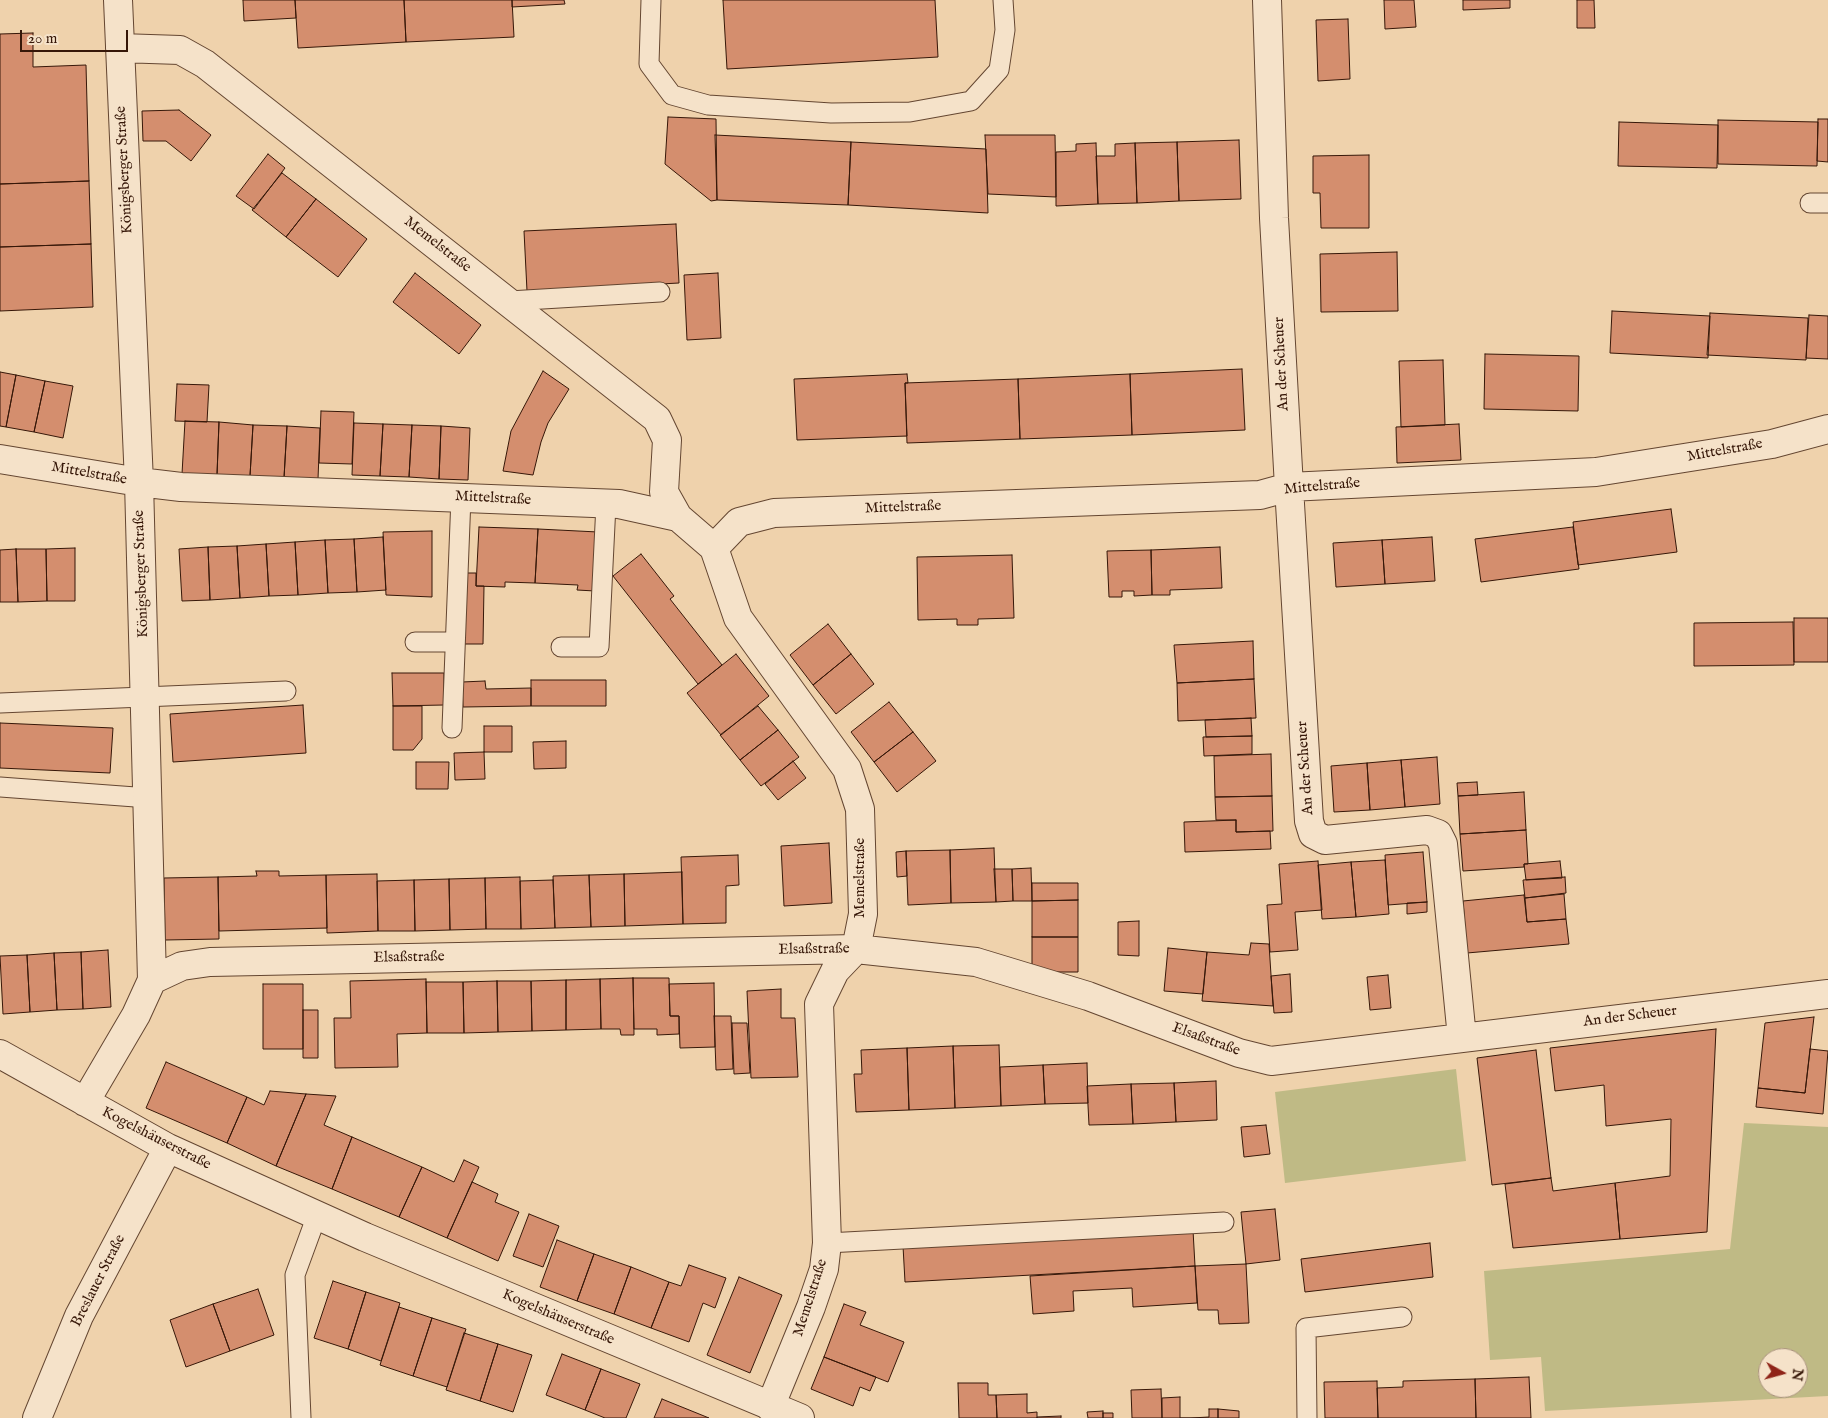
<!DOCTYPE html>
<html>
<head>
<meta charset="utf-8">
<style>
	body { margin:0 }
	#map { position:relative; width:1828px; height:1418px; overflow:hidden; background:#efd2ac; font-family:"IM FELL English",serif }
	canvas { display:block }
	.north { position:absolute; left:1758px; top:1348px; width:50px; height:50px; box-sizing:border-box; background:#f5e2c9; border:1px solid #a9917c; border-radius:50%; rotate:97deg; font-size:14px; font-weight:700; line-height:20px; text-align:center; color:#361708 }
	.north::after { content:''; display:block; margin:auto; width:18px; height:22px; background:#8f2418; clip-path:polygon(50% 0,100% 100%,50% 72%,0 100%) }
	.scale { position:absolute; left:20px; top:30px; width:108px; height:22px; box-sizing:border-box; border:2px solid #361708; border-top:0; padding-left:6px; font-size:15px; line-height:18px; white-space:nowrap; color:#361708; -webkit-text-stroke:4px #f5e2c9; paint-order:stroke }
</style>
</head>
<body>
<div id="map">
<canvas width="1828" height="1418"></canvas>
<div class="north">N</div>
<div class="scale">20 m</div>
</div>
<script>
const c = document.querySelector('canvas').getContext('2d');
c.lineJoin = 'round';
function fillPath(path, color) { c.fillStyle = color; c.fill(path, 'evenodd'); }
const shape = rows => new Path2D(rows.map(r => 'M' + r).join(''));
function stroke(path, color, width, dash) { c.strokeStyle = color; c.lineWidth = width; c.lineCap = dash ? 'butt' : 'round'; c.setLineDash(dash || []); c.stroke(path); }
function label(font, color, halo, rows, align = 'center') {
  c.font = font + ' "IM FELL English",serif'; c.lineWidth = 4; c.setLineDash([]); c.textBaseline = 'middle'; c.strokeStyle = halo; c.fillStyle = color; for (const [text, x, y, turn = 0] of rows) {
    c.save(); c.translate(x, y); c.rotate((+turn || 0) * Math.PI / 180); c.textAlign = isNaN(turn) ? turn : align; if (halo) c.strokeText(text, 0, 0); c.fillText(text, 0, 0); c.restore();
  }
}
fillPath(shape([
	[1456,1069,1466,1161,1285,1183,1275,1092],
	[1744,1123,1828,1127,1828,1396,1545,1411,1541,1357,1490,1360,1484,1271,1730,1249],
	[1768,1358,1798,1358,1798,1388,1768,1388]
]), '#bfba85');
const building = shape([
	[243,0,295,0,296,18,244,21,243,0],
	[295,0,404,0,406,42,298,48,295,0],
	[404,0,512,0,514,37,406,42,404,0],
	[512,0,564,0,565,4,512,7,512,0],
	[723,0,935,0,938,57,727,69,723,0],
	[1384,0,1414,0,1416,27,1385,29,1384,0],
	[1463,0,1510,0,1510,8,1463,10,1463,0],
	[1577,0,1594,0,1595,28,1577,28,1577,0],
	[1348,19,1350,79,1318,81,1316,20,1348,19],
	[33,33,33,67,86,65,89,181,0,184,0,34,33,33],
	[179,110,211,135,191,161,166,141,143,141,142,111,179,110],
	[668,117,716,119,717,200,711,201,665,164,668,117],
	[1818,119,1828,119,1828,162,1817,161,1818,119],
	[1718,120,1818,122,1817,166,1718,164,1718,120],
	[1619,122,1718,125,1717,168,1618,166,1619,122],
	[715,135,851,142,848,205,717,200,715,135],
	[985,135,1055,135,1056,197,988,194,985,135],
	[1239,140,1241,199,1179,201,1177,142,1239,140],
	[851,142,986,149,988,213,848,205,851,142],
	[1177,142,1179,201,1137,203,1135,143,1177,142],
	[1096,143,1098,204,1056,206,1056,152,1076,151,1076,144,1096,143],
	[1135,143,1137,203,1098,204,1096,156,1115,156,1115,144,1135,143],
	[268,154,285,168,254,209,236,196,268,154],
	[1369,155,1369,228,1321,228,1320,193,1313,193,1313,156,1369,155],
	[282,173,316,199,286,237,252,210,282,173],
	[89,181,91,244,0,247,0,184,89,181],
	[316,199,367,239,338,277,286,237,316,199],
	[676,224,679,283,527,291,524,231,676,224],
	[91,244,93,307,0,311,0,247,91,244],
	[1397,252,1398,311,1321,312,1320,254,1397,252],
	[415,273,481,325,459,354,393,302,415,273],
	[718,273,721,338,687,340,684,275,718,273],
	[1612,311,1710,316,1708,358,1610,353,1612,311],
	[1710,313,1808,318,1806,360,1707,355,1710,313],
	[1809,315,1828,316,1828,359,1806,358,1809,315],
	[1485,354,1579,356,1578,411,1484,409,1485,354],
	[1443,360,1445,425,1401,427,1399,361,1443,360],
	[1242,369,1245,430,1132,435,1130,374,1242,369],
	[543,371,569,389,548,423,541,442,533,475,503,471,511,431,543,371],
	[0,372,16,375,6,427,0,426,0,372],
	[907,374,908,383,905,383,907,436,797,440,794,379,907,374],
	[1130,374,1132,435,1020,439,1018,379,1130,374],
	[16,375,45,381,34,432,6,427,16,375],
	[1018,379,1020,439,907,443,905,383,1018,379],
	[45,381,73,386,63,438,34,432,45,381],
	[177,384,209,385,207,422,175,421,177,384],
	[321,411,354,412,352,464,319,463,321,411],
	[185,421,219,422,217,475,182,474,185,421],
	[219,422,253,425,250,476,217,475,219,422],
	[354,423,383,424,380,476,352,475,354,423],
	[383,424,412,425,409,477,380,476,383,424],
	[1459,424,1461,460,1397,463,1396,427,1459,424],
	[253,425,287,426,284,478,250,476,253,425],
	[412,425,441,426,439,479,409,477,412,425],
	[287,426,320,428,318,479,284,478,287,426],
	[441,426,470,428,468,480,439,479,441,426],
	[1671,509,1677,552,1578,565,1573,522,1671,509],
	[479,527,538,529,535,583,505,582,505,587,476,586,479,527],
	[1573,527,1579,569,1481,582,1475,539,1573,527],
	[538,529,598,532,595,591,577,590,578,585,535,583,538,529],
	[432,531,432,597,386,595,383,532,432,531],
	[383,537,386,590,357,592,354,539,383,537],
	[1432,537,1435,581,1385,584,1382,540,1432,537],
	[354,539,357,592,328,593,325,540,354,539],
	[325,540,328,593,298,595,295,542,325,540],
	[1382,540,1385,584,1336,587,1333,543,1382,540],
	[295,542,298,595,269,596,266,544,295,542],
	[266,544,269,596,240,598,237,546,266,544],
	[237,546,240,598,210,600,208,547,237,546],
	[208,547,210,600,182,601,179,549,208,547],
	[1220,547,1222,588,1170,590,1170,595,1152,595,1151,550,1220,547],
	[75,548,75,601,47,601,46,549,75,548],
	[16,549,18,602,0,602,0,550,16,549],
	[16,549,46,549,47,601,18,602,16,549],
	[1151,550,1152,595,1134,596,1134,591,1122,591,1122,597,1109,597,1107,551,1151,550],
	[641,554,674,596,670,599,722,665,698,684,613,576,641,554],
	[1012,555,1014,618,978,619,978,625,957,625,957,619,918,620,917,557,1012,555],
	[466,573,476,573,476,586,484,586,483,644,464,644,466,573],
	[1794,618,1828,618,1828,662,1794,662,1794,618],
	[1793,622,1794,665,1694,666,1694,623,1793,622],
	[828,624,851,654,813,685,790,655,828,624],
	[1253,641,1254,679,1177,683,1174,645,1253,641],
	[736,654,769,696,721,735,687,693,736,654],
	[851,654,874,684,836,714,813,685,851,654],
	[392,673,444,673,444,705,393,706,392,673],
	[1254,679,1256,718,1178,721,1177,683,1254,679],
	[531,680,606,680,606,706,531,706,531,680],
	[485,681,486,689,531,688,531,706,463,707,462,682,485,681],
	[889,702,913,732,874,762,851,732,889,702],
	[303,705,306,753,173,762,170,714,303,705],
	[393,706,422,706,422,739,413,750,393,750,393,706],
	[758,706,778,730,740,760,720,735,758,706],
	[1251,718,1252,736,1206,737,1205,720,1251,718],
	[0,723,113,728,110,773,0,768,0,723],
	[484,726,512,726,512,752,484,752,484,726],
	[778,730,799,757,761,786,740,760,778,730],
	[913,732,936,761,897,792,874,762,913,732],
	[1252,736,1252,754,1204,756,1203,737,1252,736],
	[566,741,566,768,534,769,533,742,566,741],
	[484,752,485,779,455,780,454,753,484,752],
	[1271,754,1272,796,1215,797,1214,756,1271,754],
	[1437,757,1440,804,1405,807,1401,760,1437,757],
	[1401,760,1405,807,1370,810,1367,763,1401,760],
	[793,761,806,778,778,800,765,784,793,761],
	[416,762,449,762,448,789,416,789,416,762],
	[1367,763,1370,810,1334,812,1331,766,1367,763],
	[1477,782,1478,795,1458,796,1457,783,1477,782],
	[1524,792,1526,830,1460,834,1458,796,1524,792],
	[1272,796,1273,831,1236,832,1236,820,1216,820,1215,797,1272,796],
	[1236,820,1236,832,1270,831,1271,849,1185,852,1184,822,1236,820],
	[1526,830,1528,864,1524,864,1524,867,1463,871,1460,834,1526,830],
	[829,843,832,903,784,906,781,846,829,843],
	[994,848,996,902,951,903,950,850,994,848],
	[950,850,951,903,908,905,906,851,950,850],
	[906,851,907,876,897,877,896,852,906,851],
	[1423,852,1427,902,1388,905,1385,855,1423,852],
	[738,855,739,885,726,886,726,923,683,924,681,857,738,855],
	[1385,860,1389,914,1356,917,1351,862,1385,860],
	[1318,861,1322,910,1295,912,1298,950,1270,952,1267,905,1282,904,1279,864,1318,861],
	[1560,861,1562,878,1526,880,1524,864,1560,861],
	[1351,862,1356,917,1322,919,1318,865,1351,862],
	[1031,868,1032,901,1013,901,1012,869,1031,868],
	[994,869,1012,869,1013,901,996,902,994,869],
	[256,871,279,871,279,876,326,875,327,928,219,931,218,877,257,876,256,871],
	[682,872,683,924,625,926,624,874,682,872],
	[377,874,378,931,327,933,326,875,377,874],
	[624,874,625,926,591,927,589,875,624,874],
	[589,875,591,927,555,928,553,876,589,875],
	[218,877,219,939,165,940,164,878,218,877],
	[520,877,521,929,486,929,485,878,520,877],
	[1565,877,1566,893,1525,898,1523,880,1565,877],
	[485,878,486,929,450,930,449,879,485,878],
	[449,879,450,930,415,931,414,880,449,879],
	[414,880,415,931,378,931,377,881,414,880],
	[553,880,555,928,521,929,520,881,553,880],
	[1032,883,1078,883,1078,900,1032,901,1032,883],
	[1564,894,1566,919,1527,922,1525,898,1564,894],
	[1524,895,1527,922,1566,919,1569,944,1467,953,1463,901,1524,895],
	[1078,900,1078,937,1032,937,1032,901,1078,900],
	[1427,902,1427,912,1407,914,1407,903,1427,902],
	[1139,921,1139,956,1118,955,1118,922,1139,921],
	[1032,937,1078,937,1078,972,1032,972,1032,937],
	[1251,943,1269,944,1273,1006,1202,1001,1207,952,1249,955,1251,943],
	[1168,948,1207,952,1203,994,1164,991,1168,948],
	[108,950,111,1007,83,1009,81,952,108,950],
	[81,952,83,1009,57,1010,54,953,81,952],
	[54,953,57,1010,30,1012,27,955,54,953],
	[27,955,30,1012,3,1014,0,956,27,955],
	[1290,974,1292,1012,1274,1013,1271,976,1290,974],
	[1388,975,1391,1008,1370,1010,1367,977,1388,975],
	[633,978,634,1035,621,1035,620,1029,601,1029,600,979,633,978],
	[633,978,669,978,670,1016,679,1016,679,1034,657,1035,657,1029,634,1029,633,978],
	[426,979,427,1033,397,1034,398,1067,335,1068,334,1018,351,1018,350,981,426,979],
	[600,979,601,1029,566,1030,566,980,600,979],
	[566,980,566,1030,532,1031,531,981,566,980],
	[497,981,498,1032,464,1033,463,982,497,981],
	[497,981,531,981,532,1031,498,1032,497,981],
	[426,982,463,982,464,1033,427,1033,426,982],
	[714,983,715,1047,680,1048,679,1016,670,1016,669,984,714,983],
	[263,984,303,984,303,1049,263,1049,263,984],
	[781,989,781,1018,795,1018,798,1077,751,1078,747,991,781,989],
	[303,1010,318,1010,318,1058,303,1058,303,1010],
	[714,1016,731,1016,733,1069,716,1070,714,1016],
	[1814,1017,1805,1093,1758,1088,1765,1023,1814,1017],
	[732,1023,747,1023,750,1073,734,1074,732,1023],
	[1716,1029,1707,1232,1620,1239,1615,1183,1670,1176,1671,1119,1606,1126,1604,1085,1555,1091,1550,1048,1716,1029],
	[999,1045,1001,1106,955,1108,953,1046,999,1045],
	[953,1046,955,1108,909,1110,907,1048,953,1046],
	[907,1048,909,1110,856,1112,854,1074,862,1074,861,1050,907,1048],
	[1810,1049,1828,1051,1823,1114,1756,1107,1758,1088,1805,1093,1810,1049],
	[1536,1050,1551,1178,1492,1185,1477,1058,1536,1050],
	[166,1062,247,1097,227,1143,146,1108,166,1062],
	[1087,1063,1088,1103,1045,1104,1043,1065,1087,1063],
	[1043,1065,1045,1104,1001,1106,1000,1067,1043,1065],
	[1216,1081,1217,1120,1176,1122,1174,1083,1216,1081],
	[1174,1083,1176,1122,1133,1124,1131,1084,1174,1083],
	[1131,1084,1133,1124,1089,1125,1087,1086,1131,1084],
	[270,1091,306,1094,276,1166,227,1143,247,1097,264,1105,270,1091],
	[306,1094,336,1096,324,1125,352,1137,332,1189,276,1166,306,1094],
	[1266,1125,1270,1154,1244,1157,1241,1127,1266,1125],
	[352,1137,422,1167,399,1217,332,1189,352,1137],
	[464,1160,479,1167,447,1238,399,1217,422,1167,454,1182,464,1160],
	[1551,1178,1553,1191,1615,1183,1620,1239,1513,1248,1505,1184,1551,1178],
	[472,1182,498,1194,495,1202,519,1212,498,1261,447,1238,472,1182],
	[1275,1209,1280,1260,1246,1264,1241,1212,1275,1209],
	[529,1214,559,1226,543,1267,513,1256,529,1214],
	[1193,1230,1195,1266,905,1282,903,1246,1193,1230],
	[557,1240,594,1254,577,1301,540,1287,557,1240],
	[1430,1243,1433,1277,1305,1292,1301,1259,1430,1243],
	[594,1254,631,1267,614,1314,577,1301,594,1254],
	[1246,1264,1249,1323,1219,1324,1218,1310,1198,1310,1195,1266,1246,1264],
	[689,1265,726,1278,715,1308,703,1303,689,1342,651,1328,669,1282,681,1286,689,1265],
	[1195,1266,1197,1303,1133,1307,1132,1288,1073,1291,1074,1311,1033,1314,1030,1276,1195,1266],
	[631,1267,669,1282,651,1328,614,1314,631,1267],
	[739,1277,782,1295,750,1373,707,1355,739,1277],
	[333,1281,366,1292,348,1349,314,1338,333,1281],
	[258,1289,274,1335,230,1351,213,1304,258,1289],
	[366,1292,400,1303,381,1361,348,1349,366,1292],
	[213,1304,230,1351,186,1367,170,1320,213,1304],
	[844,1304,866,1312,860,1325,904,1342,888,1382,824,1357,844,1304],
	[399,1307,432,1318,413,1376,380,1365,399,1307],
	[432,1318,466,1329,447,1387,413,1376,432,1318],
	[464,1333,498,1344,480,1401,446,1390,464,1333],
	[498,1344,532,1355,513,1412,480,1401,498,1344],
	[562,1354,601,1369,585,1410,546,1395,562,1354],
	[824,1357,876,1377,870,1391,860,1387,853,1406,811,1389,824,1357],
	[601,1369,640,1384,626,1418,605,1418,585,1410,601,1369],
	[1529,1377,1531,1418,1476,1418,1475,1379,1529,1377],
	[1475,1379,1476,1418,1378,1418,1377,1388,1403,1387,1403,1381,1475,1379],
	[1377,1381,1378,1418,1325,1418,1324,1382,1377,1381],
	[958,1383,988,1383,988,1395,996,1395,997,1418,959,1418,958,1383],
	[1161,1389,1162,1418,1132,1418,1131,1390,1161,1389],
	[1027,1394,1027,1413,1037,1412,1037,1418,997,1418,996,1395,1027,1394],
	[1180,1397,1180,1418,1191,1418,1162,1418,1162,1398,1180,1397],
	[662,1399,709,1418,654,1418,662,1399],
	[1209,1409,1218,1409,1218,1418,1191,1418,1209,1417,1209,1409],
	[1218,1409,1239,1411,1239,1418,1218,1418,1218,1409],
	[1103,1411,1103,1418,1088,1418,1087,1412,1103,1411],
	[1103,1413,1113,1413,1113,1418,1103,1418,1103,1413],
	[1061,1416,1061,1418,1037,1418,1037,1417,1061,1416]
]);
fillPath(building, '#d48e6e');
stroke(building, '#361708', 1);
const lane = shape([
	[651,0,649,64,672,95,708,105,831,113,910,112,971,101,999,70,1005,30,1003,0],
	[1810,203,1828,203],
	[509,301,660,292],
	[415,642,455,642],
	[561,647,599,647,606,504],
	[0,703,286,691],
	[452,728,461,497],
	[0,787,149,798],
	[827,1243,1224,1222],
	[301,1418,295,1275,317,1215],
	[1307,1418,1306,1328,1402,1317]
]);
const street = shape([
	[1267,0,1274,218,1289,487,1309,821,1313,834,1325,840,1427,830,1438,834,1443,844,1462,1038,1828,994],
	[120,48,180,50,205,64,657,419,667,440,664,492,678,517],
	[0,459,139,482,181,487,619,504,678,517,714,548,739,522,774,513,1260,495,1289,487,1596,472,1772,444,1828,429],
	[714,548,738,618,847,769,860,809,863,914,856,949,835,971,819,1004,827,1243,824,1269,811,1307,770,1407],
	[152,980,182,966,210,962,856,949,976,962,1088,996,1239,1053,1271,1061,1462,1038],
	[0,1054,168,1148,365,1237,800,1418],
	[85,1102,136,1015,152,980,139,482,118,0],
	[37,1418,79,1316,168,1148]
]);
stroke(lane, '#644631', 21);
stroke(street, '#644631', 30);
stroke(lane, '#f5e2c9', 19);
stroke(street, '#f5e2c9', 28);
label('15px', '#361708', '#f5e2c9', [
	["Königsberger Straße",125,170,-93],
	["Memelstraße",437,245,38],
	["An der Scheuer",1282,364,-93],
	["Mittelstraße",1725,451,-10],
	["Mittelstraße",89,474,10],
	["Mittelstraße",1322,487,-5],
	["Mittelstraße",493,499,3],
	["Mittelstraße",903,508,-2],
	["Königsberger Straße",142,574,-92],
	["An der Scheuer",1306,768,-94],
	["Memelstraße",861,878,-90],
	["Elsaßstraße",814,950,-1],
	["Elsaßstraße",409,958,-1],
	["An der Scheuer",1630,1017,-7],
	["Elsaßstraße",1206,1040,20],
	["Kogelshäuserstraße",156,1139,27],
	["Breslauer Straße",99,1281,-63],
	["Memelstraße",811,1298,-72],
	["Kogelshäuserstraße",558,1318,23]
]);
</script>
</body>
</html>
